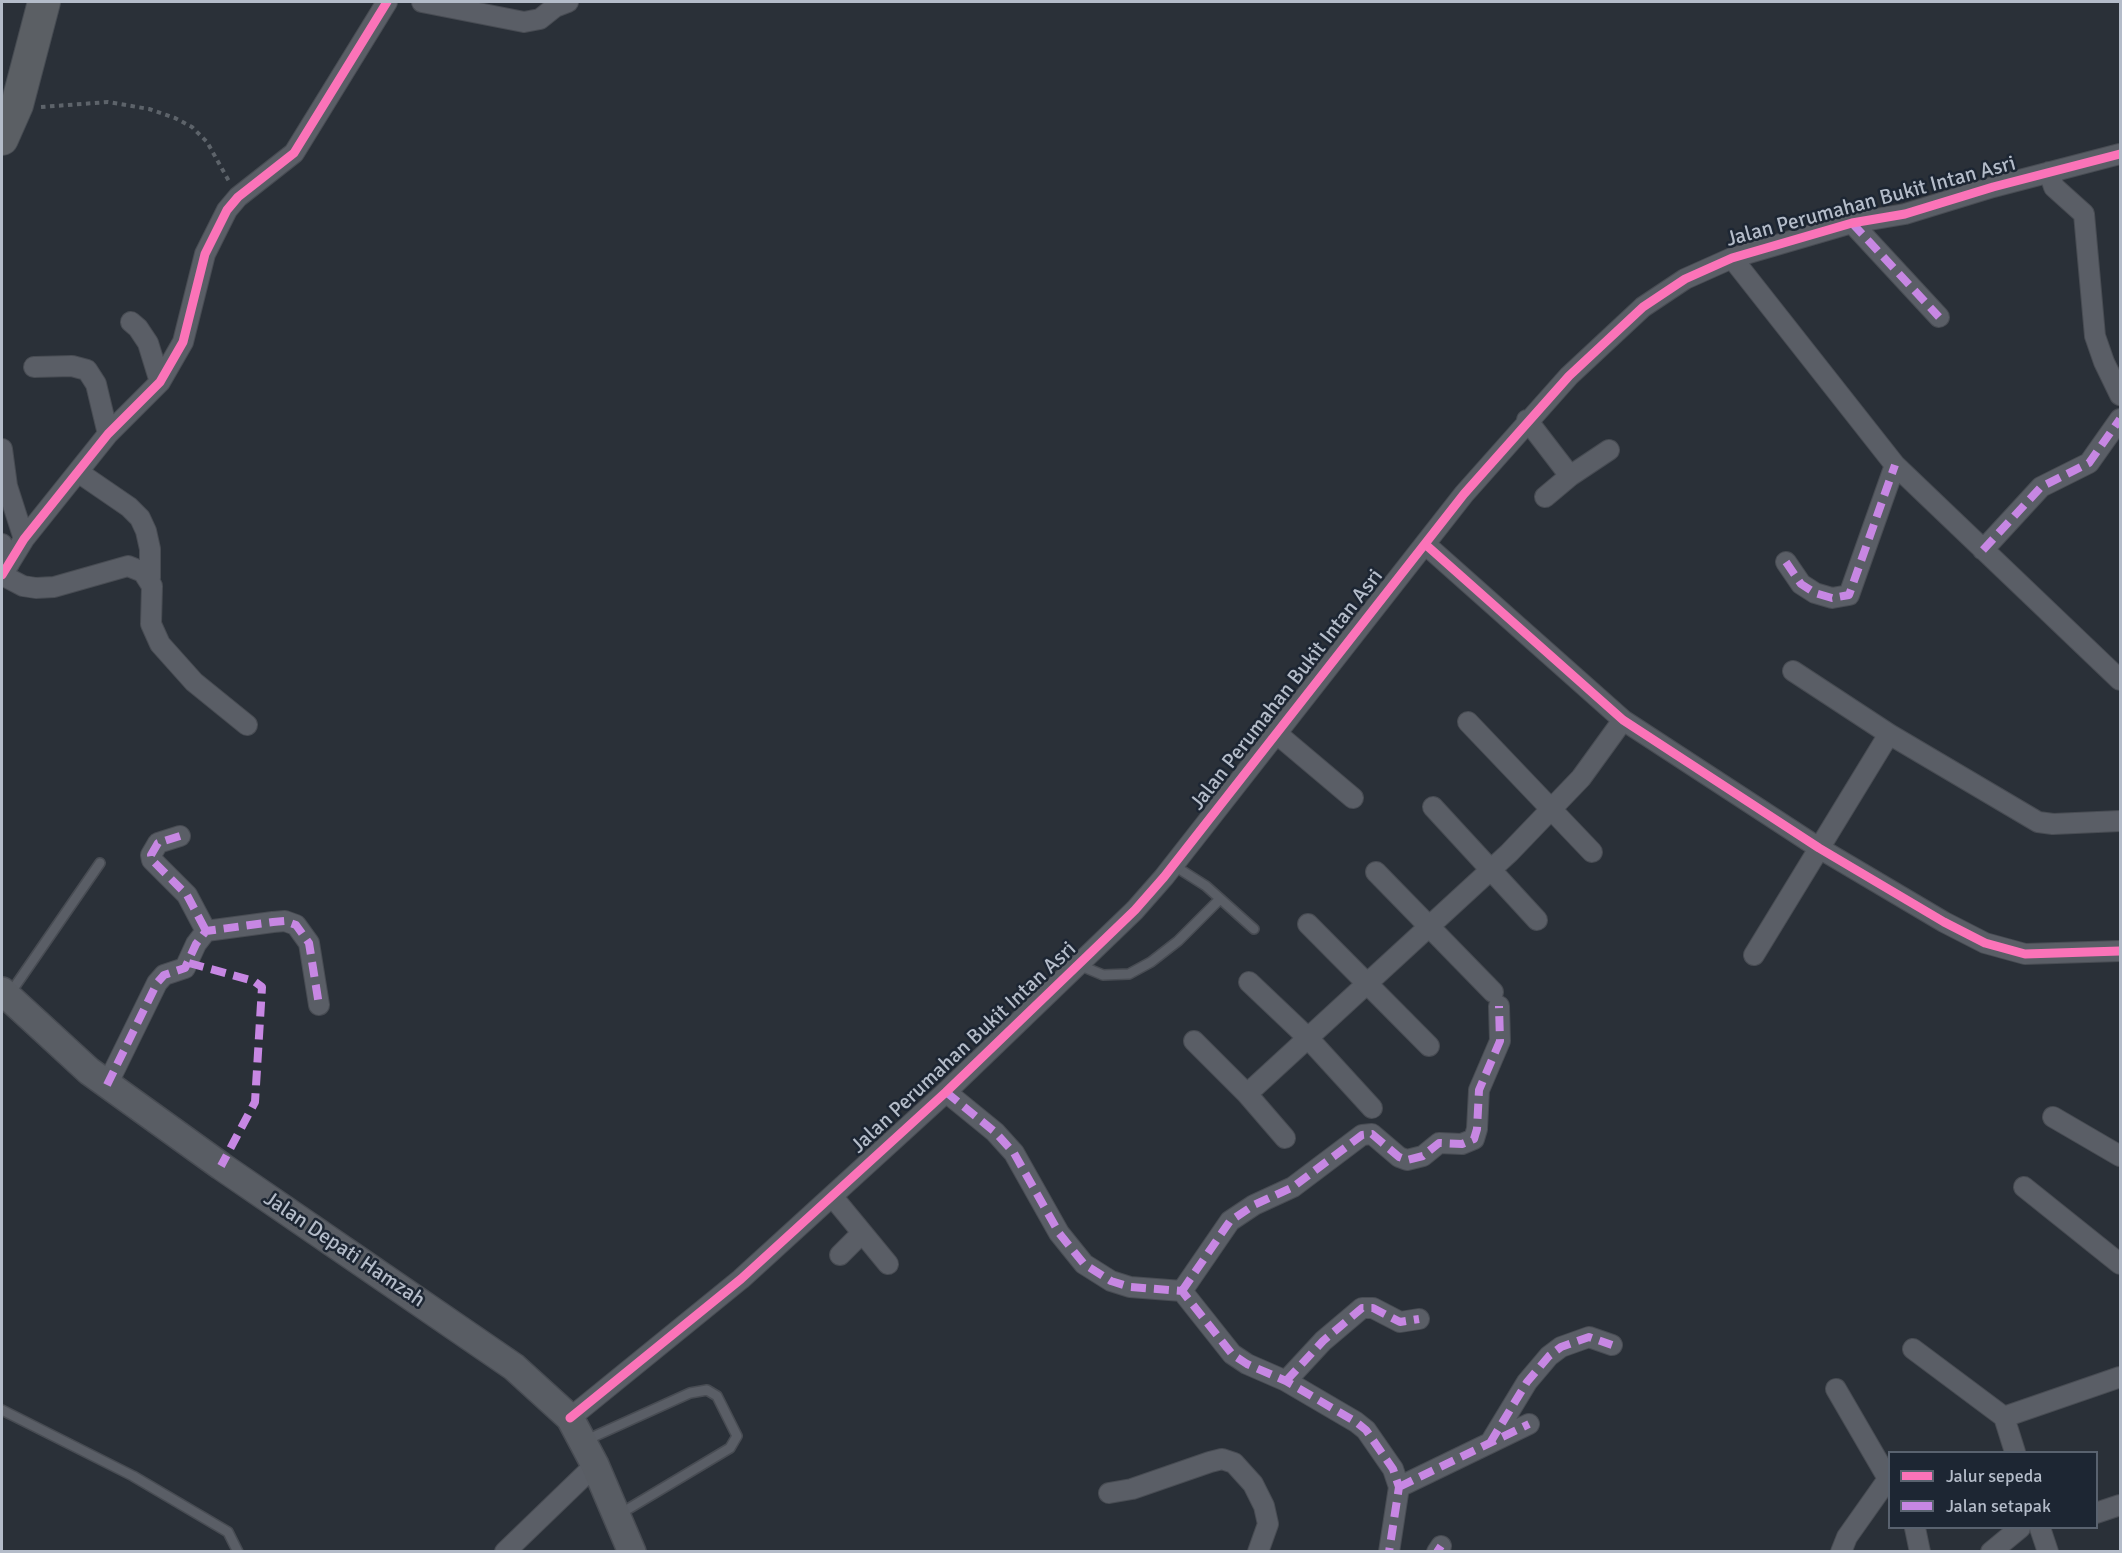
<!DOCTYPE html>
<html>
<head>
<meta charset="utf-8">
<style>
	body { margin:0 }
	#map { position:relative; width:2122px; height:1553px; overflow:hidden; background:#2a3038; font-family:Signika,sans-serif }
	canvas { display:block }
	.frame { position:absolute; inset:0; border:3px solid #b4bcc9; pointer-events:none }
	.legend { position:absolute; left:1888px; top:1451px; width:210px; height:78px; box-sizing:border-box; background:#1d2633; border:2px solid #59626f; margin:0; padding:8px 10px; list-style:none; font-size:18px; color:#b4bcc9 }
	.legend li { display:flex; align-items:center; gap:12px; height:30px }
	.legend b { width:30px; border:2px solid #59626f }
</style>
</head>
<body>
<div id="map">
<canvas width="2122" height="1553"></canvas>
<div class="frame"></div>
<ul class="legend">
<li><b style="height:8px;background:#fb73b8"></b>Jalur sepeda</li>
<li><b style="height:8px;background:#c787e3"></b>Jalan setapak</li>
</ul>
</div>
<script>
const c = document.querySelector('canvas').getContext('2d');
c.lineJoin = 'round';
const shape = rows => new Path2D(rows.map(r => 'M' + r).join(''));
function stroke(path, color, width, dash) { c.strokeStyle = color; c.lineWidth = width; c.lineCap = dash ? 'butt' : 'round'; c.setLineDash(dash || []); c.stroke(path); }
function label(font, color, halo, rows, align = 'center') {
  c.font = font + ' Signika,sans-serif'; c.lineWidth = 5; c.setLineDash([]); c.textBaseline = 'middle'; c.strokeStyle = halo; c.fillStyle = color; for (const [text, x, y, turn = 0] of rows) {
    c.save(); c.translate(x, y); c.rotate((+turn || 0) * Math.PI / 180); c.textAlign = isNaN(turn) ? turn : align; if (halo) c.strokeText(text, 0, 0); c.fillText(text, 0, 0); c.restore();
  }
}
const service = shape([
	[1173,865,1206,886,1254,929],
	[1079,965,1103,975,1129,974,1151,962,1178,941,1220,899],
	[9,995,100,863],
	[2,1410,133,1476,228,1532,238,1552],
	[584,1441,690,1393,707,1390,717,1396,737,1436,730,1448,618,1515]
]);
const minor = shape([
	[422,2,524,22,540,19,555,7,568,2],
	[2049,172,2054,187,2084,214,2095,336,2104,362,2120,395],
	[1852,223,1939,317],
	[1732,258,1895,465,2120,680],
	[131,322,138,328,148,343,160,382],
	[34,367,72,366,87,370,96,384,108,434],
	[1527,420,1570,476],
	[2,449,7,486,24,539],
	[78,472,129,507,140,518,146,531,150,549,150,578],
	[1545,497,1570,476,1609,450],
	[2,544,9,564],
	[1425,544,1623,720,1819,848,1944,922,1985,943,2025,954,2120,951],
	[1983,550,2041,487,2089,463,2120,419],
	[1786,562,1801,584,1815,593,1832,598,1849,595,1895,465],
	[2,575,24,539,108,434,160,382,183,342,205,254,227,210,238,197,294,153,387,2],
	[2,575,23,586,36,588,54,587,128,566,143,572,152,586,151,624,160,644,194,682,247,725],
	[1793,671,1889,734,2038,822,2053,824,2120,821],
	[1468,722,1592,852],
	[1276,733,1353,798],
	[1433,807,1537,920],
	[180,836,158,843,151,855,152,860,187,895,206,931],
	[1376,872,1493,992],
	[1308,924,1429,1046],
	[1754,955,1889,734],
	[1249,982,1308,1038,1372,1108],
	[1194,1041,1247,1094,1285,1138],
	[107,1085,157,983,164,975,185,968,196,944,206,931,273,922,285,921,296,925,309,943,319,1005],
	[946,1092,995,1132,1014,1153,1059,1233,1084,1264,1111,1281,1130,1287,1182,1291,1232,1354,1247,1364,1286,1381,1356,1422,1366,1430,1393,1469,1399,1487,1389,1552],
	[1247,1094,1509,853,1581,778,1623,720],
	[2053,1117,2120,1156],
	[2024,1187,2120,1264],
	[832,1196,888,1264],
	[840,1255,862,1233],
	[1182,1291,1230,1221,1254,1205,1293,1187,1362,1135,1372,1134,1399,1157,1407,1160,1423,1156,1439,1143,1462,1144,1474,1139,1477,1129,1479,1090,1500,1041,1499,1006],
	[1913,1349,2004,1417],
	[1286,1381,1323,1341,1362,1308,1373,1308,1400,1322,1419,1319],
	[1836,1389,1890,1482],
	[570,1418,741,1279,946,1092,1135,910,1164,877,1464,494,1569,376,1643,307,1685,279,1732,258,1852,223,1905,214,1993,187,2120,154],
	[1490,1443,1527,1382,1549,1356,1561,1347,1589,1337,1612,1345],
	[2015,1452,2004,1417,2120,1377],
	[1399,1487,1529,1424],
	[1109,1493,1132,1489,1210,1462,1222,1459,1234,1463,1253,1484,1264,1506,1268,1524,1258,1552],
	[2096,1513,2120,1505],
	[1915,1528,1920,1552],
	[2040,1528,2048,1552],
	[505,1552,595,1465],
	[1437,1552,1441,1546],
	[1841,1552,1847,1537,1888,1479],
	[1991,1552,2020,1528]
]);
const secondary = shape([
	[2,991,89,1071,221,1166,514,1367,570,1418,595,1465,632,1552]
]);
const trunk = shape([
	[2,139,17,105,44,2]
]);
stroke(service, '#484c53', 12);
stroke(minor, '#484c53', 22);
stroke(secondary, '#484c53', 30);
stroke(trunk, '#474c53', 34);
stroke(shape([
	[41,107,108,102,149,109,175,118,192,127,207,142,230,183]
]), '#5d636a', 4, [4.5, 4.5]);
stroke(service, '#5a5e66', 9);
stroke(minor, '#5a5e66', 20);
stroke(secondary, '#595d64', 27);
stroke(trunk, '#5b5f64', 32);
stroke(shape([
	[1852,223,1939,317],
	[1983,550,2041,487,2089,463,2120,419],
	[1786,562,1801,584,1815,593,1832,598,1849,595,1895,465],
	[180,836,158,843,151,855,152,860,187,895,206,931],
	[189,963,254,981,262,987,255,1102,221,1166],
	[107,1085,157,983,164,975,185,968,196,944,206,931,273,922,285,921,296,925,309,943,319,1005],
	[946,1092,995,1132,1014,1153,1059,1233,1084,1264,1111,1281,1130,1287,1182,1291,1232,1354,1247,1364,1286,1381,1356,1422,1366,1430,1393,1469,1399,1487,1389,1552],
	[1182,1291,1230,1221,1254,1205,1293,1187,1362,1135,1372,1134,1399,1157,1407,1160,1423,1156,1439,1143,1462,1144,1474,1139,1477,1129,1479,1090,1500,1041,1499,1006],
	[1286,1381,1323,1341,1362,1308,1373,1308,1400,1322,1419,1319],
	[1490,1443,1527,1382,1549,1356,1561,1347,1589,1337,1612,1345],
	[1399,1487,1529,1424],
	[1437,1552,1441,1546]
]), '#c787e3', 8, [15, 8]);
stroke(shape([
	[1425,544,1623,720,1819,848,1944,922,1985,943,2025,954,2120,951],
	[2,575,24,539,108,434,160,382,183,342,205,254,227,210,238,197,294,153,387,2],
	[570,1418,741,1279,946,1092,1135,910,1164,877,1464,494,1569,376,1643,307,1685,279,1732,258,1852,223,1905,214,1993,187,2120,154]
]), '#fb73b8', 9);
label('21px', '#b4bcc9', '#1d2633', [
	["Jalan Perumahan Bukit Intan Asri",1871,202,-15],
	["Jalan Perumahan Bukit Intan Asri",1287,690,-52],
	["Jalan Perumahan Bukit Intan Asri",964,1048,-43],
	["Jalan Depati Hamzah",344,1250,34]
]);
</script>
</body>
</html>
